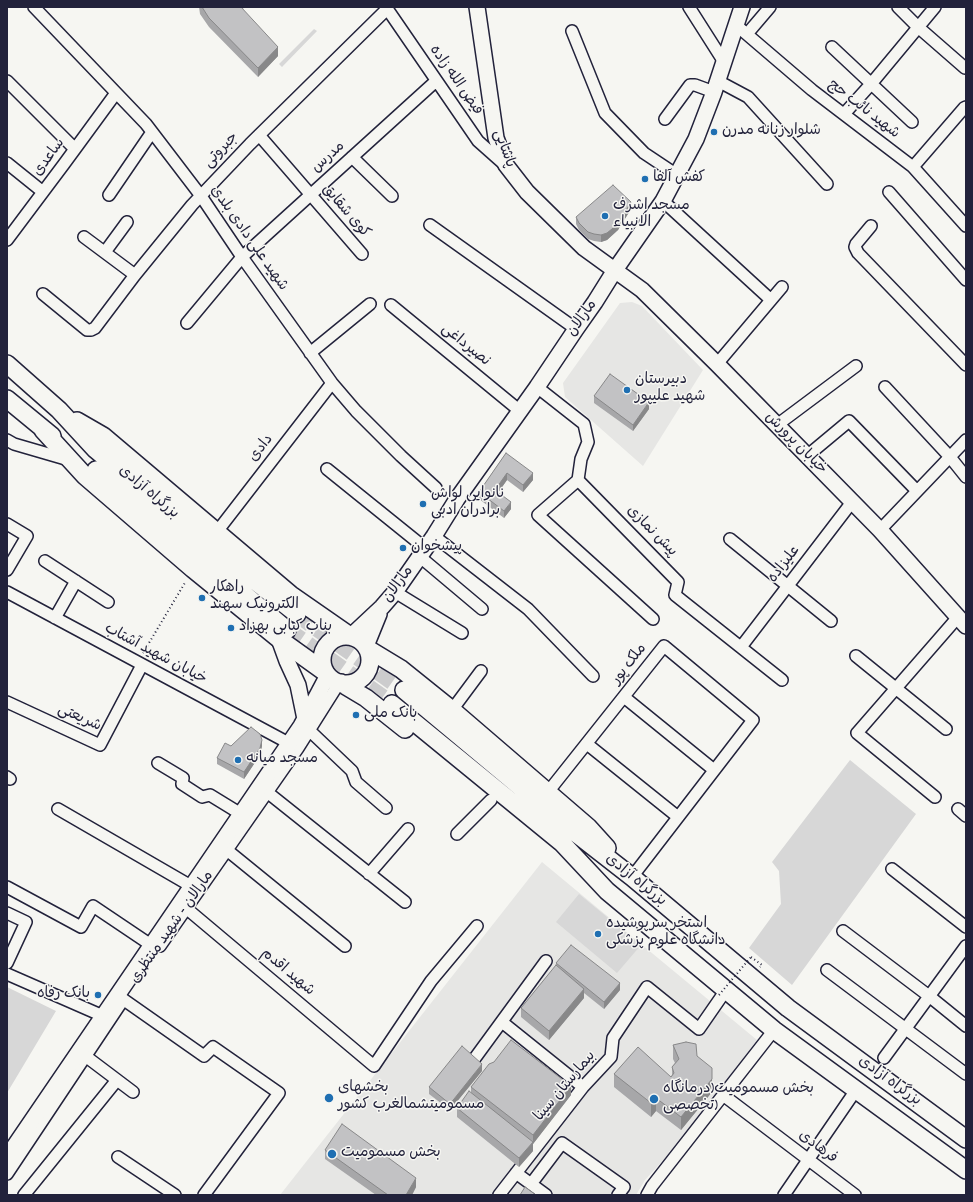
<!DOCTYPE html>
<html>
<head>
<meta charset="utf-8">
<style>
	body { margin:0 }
	#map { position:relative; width:973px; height:1202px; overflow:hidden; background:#f6f6f2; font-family:Dekko,sans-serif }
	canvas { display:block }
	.frame { position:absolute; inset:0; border:8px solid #22223b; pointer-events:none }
</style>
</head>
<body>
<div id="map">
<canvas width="973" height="1202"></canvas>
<div class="frame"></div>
</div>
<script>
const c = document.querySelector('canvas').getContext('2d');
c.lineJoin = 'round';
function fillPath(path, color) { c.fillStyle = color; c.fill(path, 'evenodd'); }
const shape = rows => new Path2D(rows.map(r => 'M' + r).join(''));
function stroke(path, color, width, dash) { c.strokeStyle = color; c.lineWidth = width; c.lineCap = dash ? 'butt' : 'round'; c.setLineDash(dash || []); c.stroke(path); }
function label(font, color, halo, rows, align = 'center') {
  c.font = font + ' Dekko,"Playpen Sans Arabic",sans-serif'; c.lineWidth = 3; c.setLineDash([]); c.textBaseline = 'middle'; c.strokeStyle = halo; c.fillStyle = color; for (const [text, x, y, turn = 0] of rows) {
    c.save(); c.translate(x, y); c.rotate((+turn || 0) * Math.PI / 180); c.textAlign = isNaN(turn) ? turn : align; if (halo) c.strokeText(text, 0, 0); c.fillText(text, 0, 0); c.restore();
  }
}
fillPath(shape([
	[632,302,642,306,703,370,643,466,565,397,563,383,620,303],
	[542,862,757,1040,679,1143,645,1180,636,1195,280,1195]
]), '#e6e6e4');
fillPath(shape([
	[314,29,317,31,282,67,279,64],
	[850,760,916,814,792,985,749,948,781,904,779,871,772,862],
	[579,894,641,945,617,973,556,922],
	[7,987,56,1011,7,1093]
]), '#d7d7d7');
stroke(shape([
	[297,614,404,690],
	[287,630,392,704]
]), '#cccccd', 17, [17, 8]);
const minor = shape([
	[34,7,146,124,201,196,242,257,332,383,356,411,401,456,436,488],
	[386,7,478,141,505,165],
	[689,7,724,62],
	[898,7,918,27,965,68],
	[736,25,812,90,913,167,966,226],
	[572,31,605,113,644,153,677,175],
	[747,34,770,7],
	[832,47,912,122],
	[7,81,75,149],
	[718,81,748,97,827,184],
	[844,114,871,84,935,7],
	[665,119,690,85,695,85,714,92],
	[259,135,362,254],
	[352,157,392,196],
	[7,163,43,192],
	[913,167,964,108,966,107],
	[889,192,966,280],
	[109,195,152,132],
	[663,201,771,300],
	[430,225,576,329],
	[871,226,856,244,855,247,858,253,966,365],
	[84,237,135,275],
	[7,240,64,164,75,149,116,93],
	[105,252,127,222],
	[43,294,87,330,91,330,95,328,135,275,192,205,250,144,387,9],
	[391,305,520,411],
	[187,323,242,257,436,81],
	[310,353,370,304],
	[717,364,782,287],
	[537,387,584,424,588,442,581,459,578,480,678,582,675,595,782,680],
	[885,387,950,457,966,477],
	[777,425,856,366],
	[7,440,14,444,69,460],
	[807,456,849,421,917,491],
	[327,469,425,548],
	[578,480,538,515,653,619],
	[7,524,27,536,7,570],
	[880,530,966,440],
	[216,533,332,383],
	[434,536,528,609,593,676],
	[730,539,831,621],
	[419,556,482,609],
	[45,561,108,602],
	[7,592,296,747],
	[395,592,462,633],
	[55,618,76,581],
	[741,647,852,502],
	[856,656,946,729],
	[624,697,714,770],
	[7,702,100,745,142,665],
	[452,710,481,671],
	[303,727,310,731,352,771,356,782,386,808],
	[587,744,678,817],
	[158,763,183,778,182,784,202,797,210,795,241,814],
	[7,777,10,779],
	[262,788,405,902],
	[548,792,664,646,753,720,632,877],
	[935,797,857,733,958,617],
	[58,809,191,886],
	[958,809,966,816],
	[457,834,491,800],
	[222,846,345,946],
	[892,869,966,927],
	[369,874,408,829],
	[7,887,81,927,93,906,151,945],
	[180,903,374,1066,431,981,477,926],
	[7,913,26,922,7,963],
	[843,931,929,996,966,1026],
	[160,946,298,748,339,683],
	[827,970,966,1074],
	[7,974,103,1016],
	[117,995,204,1056,213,1047,279,1093,204,1195],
	[502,1022,583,1087],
	[80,1052,133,1092],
	[475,1058,546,961],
	[884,1058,966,946],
	[723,1095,855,1195],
	[118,1157,175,1195],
	[516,1173,546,1195],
	[7,1174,121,1003],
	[531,1184,562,1143,624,1187,618,1195],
	[24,1195,117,1080],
	[499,1195,583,1087,611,1057,613,1038,647,987,699,1029,726,990],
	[647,1195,652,1186,774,1030],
	[784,1195,856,1090]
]);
const major = shape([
	[477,7,496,138,506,165,527,192,584,248,642,290,717,364,880,530,966,626],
	[351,636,382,607,395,592,434,536,457,499,537,387,576,329,595,302,615,270,663,201,696,139,714,92,742,7],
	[279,639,287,661,298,685,305,719],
	[366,646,379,614],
	[7,1157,301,726,328,675]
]);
const highway = shape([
	[7,364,59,410,95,449,227,559,297,614],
	[7,399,52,436],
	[77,421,103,436,291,595,350,636],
	[43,430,85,476,193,569,279,639,325,672],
	[96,470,287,630],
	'322 660a24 24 0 1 1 48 0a24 24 0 1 1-48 0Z',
	[368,649,401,669,452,710,588,827,607,848],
	[341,683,366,698,405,729],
	[404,690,434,715,573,831,632,877,788,1008,966,1139],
	[392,704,562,843,607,891,774,1030,966,1170]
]);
stroke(minor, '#22223b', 14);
stroke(major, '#22223b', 18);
stroke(highway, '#22223b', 20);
stroke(shape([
	[143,653,186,581],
	[751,957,762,965,760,967]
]), '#22223b', 2, [1, 3]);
stroke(minor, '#f6f6f2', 11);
stroke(major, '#f6f6f2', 15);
stroke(highway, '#f6f6f2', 17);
stroke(shape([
	[719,995,751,957]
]), '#22223b', 2, [1, 3]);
fillPath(shape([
	[199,7,244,7,243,9,278,56,258,77,209,27,200,14],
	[631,209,618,230,607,240,601,242,594,241,588,239,579,230,576,224,576,217],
	[594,396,649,409,633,431,594,403],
	[506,453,533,480,523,492,507,480,498,493,511,509,504,518,479,499,479,492],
	[231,746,262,746,260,755,244,779,217,764,217,758],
	[556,963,620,990,604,1009,584,993,584,998,549,1040,521,1017,521,1008,556,966],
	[673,1045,697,1056,712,1092,681,1130,656,1111,651,1117,614,1087,614,1074,671,1077,672,1075,672,1067,675,1063,673,1059],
	[494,1062,571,1095,533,1144,533,1151,519,1167,457,1117,457,1108,471,1093,471,1087],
	[482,1071,450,1110,429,1094,429,1087],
	[325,1150,416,1187,412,1195,376,1195,325,1159]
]), '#a7a7a9');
fillPath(shape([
	[278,47,278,56,258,77,258,68],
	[631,202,631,209,618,230,607,240,601,242,601,235],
	[649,402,649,409,633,431,633,425],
	[507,473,507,480,495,497,495,490],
	[533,473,533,480,523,492,523,485],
	[511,502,511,509,504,518,504,511],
	[262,740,262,746,260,755,244,779,244,772],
	[620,983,620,990,604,1009,604,1002],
	[584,989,584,998,549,1040,549,1031],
	[482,1064,482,1071,450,1110,450,1104],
	[712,1079,712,1092,681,1130,681,1117],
	[571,1086,571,1095,533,1144,533,1151,519,1167,519,1158,533,1142,533,1135],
	[656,1098,656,1111,651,1117,651,1103],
	[416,1178,416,1187,412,1195,406,1195]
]), '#888889');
const building = shape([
	[202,7,241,7,278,47,258,68,209,18,202,7],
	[613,185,631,202,618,224,607,233,601,235,594,234,588,232,579,223,576,217,613,185],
	[610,374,649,402,633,425,594,396,610,374],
	[506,453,533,473,523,485,507,473,495,490,511,502,504,511,479,492,506,453],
	[251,727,260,734,262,740,260,748,244,772,217,758,225,743,231,746,251,727],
	[571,945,620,983,604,1002,556,963,571,945],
	[556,965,584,989,549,1031,521,1008,556,965],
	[511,1040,571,1086,533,1135,471,1087,489,1064,494,1062,511,1040],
	[686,1042,696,1044,697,1056,712,1068,712,1079,681,1117,656,1098,651,1103,614,1074,638,1047,671,1077,674,1073,672,1067,679,1059,673,1045,686,1042],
	[462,1046,482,1064,450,1104,429,1087,462,1046],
	[469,1091,533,1142,519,1158,457,1108,469,1091],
	[342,1124,416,1178,406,1195,388,1195,325,1150,342,1124],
	[525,1187,536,1195,520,1195,525,1187]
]);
fillPath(building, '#c2c2c4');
stroke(building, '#888889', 1);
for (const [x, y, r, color] of [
	[714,132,4,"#1f6fb2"],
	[645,179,4,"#1f6fb2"],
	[605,216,4,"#1f6fb2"],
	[627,390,4,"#1f6fb2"],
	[423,504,4,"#1f6fb2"],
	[403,548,4,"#1f6fb2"],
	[202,598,4,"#1f6fb2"],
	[231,628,4,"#1f6fb2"],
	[356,715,4,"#1f6fb2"],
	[238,760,4,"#1f6fb2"],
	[598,934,4,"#1f6fb2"],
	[98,995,4,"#1f6fb2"],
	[329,1098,5,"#1f6fb2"],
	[654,1099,5,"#1f6fb2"],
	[332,1154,5,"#1f6fb2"]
]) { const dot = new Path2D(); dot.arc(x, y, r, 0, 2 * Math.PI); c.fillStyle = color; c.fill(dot); stroke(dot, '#f6f6f2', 1.5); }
label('15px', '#22223b', '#f6f6f2', [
	["فیض الله زاده",455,81,55],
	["شهید نائب حج",863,110,38],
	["پاشایی",503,149,70],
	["جبروتی",222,151,-46],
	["ساعدی",50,158,-54],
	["مدرس",329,158,-42],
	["کوی شقایق",345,212,49],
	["شهید علی دادی بلدی",248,239,55],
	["مارالان",583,319,-55],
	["نصیرداغی",465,346,39],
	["خیابان پرورش",795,444,45],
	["دادی",262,449,-52],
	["بزرگراه آزادی",148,493,40],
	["پیش نمازی",651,532,45],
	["علیزاده",785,565,-52],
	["مارالان",399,585,-54],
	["خیابان شهید آشتاب",155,655,28],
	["ملک پور",630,665,-52],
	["شریعتی",79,719,24],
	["بزرگراه آزادی",635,881,39],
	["مارالان - شهید منتظری",173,928,-55],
	["شهید اقدم",287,973,40],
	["بزرگراه آزادی",889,1082,36],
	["بیمارستان سینا",566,1087,-50],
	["فرهادی",817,1148,37]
]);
label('15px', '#22223b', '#f6f6f2', [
	["شلوار زنانه مدرن",722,132],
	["کفش آلفا",653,179],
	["مسجد اشرف",613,207],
	["الانبیاء",613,224],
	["دبیرستان",635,381],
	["شهید علیپور",635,398],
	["نانوایی لواش",431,495],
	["برادران ادبی",431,512],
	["پیشخوان",411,548],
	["راهکار",210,589],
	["الکترونیک سهند",210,606],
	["بناب کبابی بهزاد",239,628],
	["بانک ملی",364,715],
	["مسجد میانه",246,760],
	["استخر سرپوشیده",606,925],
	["دانشگاه علوم پزشکی",606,942],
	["بانک رفاه",90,995,"right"],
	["بخشهای",338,1089],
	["مسمومیتشمالغرب کشور",338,1106],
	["بخش مسمومیت(درمانگاه",663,1090],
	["تخصصی)",663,1107],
	["بخش مسمومیت",341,1154]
], 'left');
</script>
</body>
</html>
